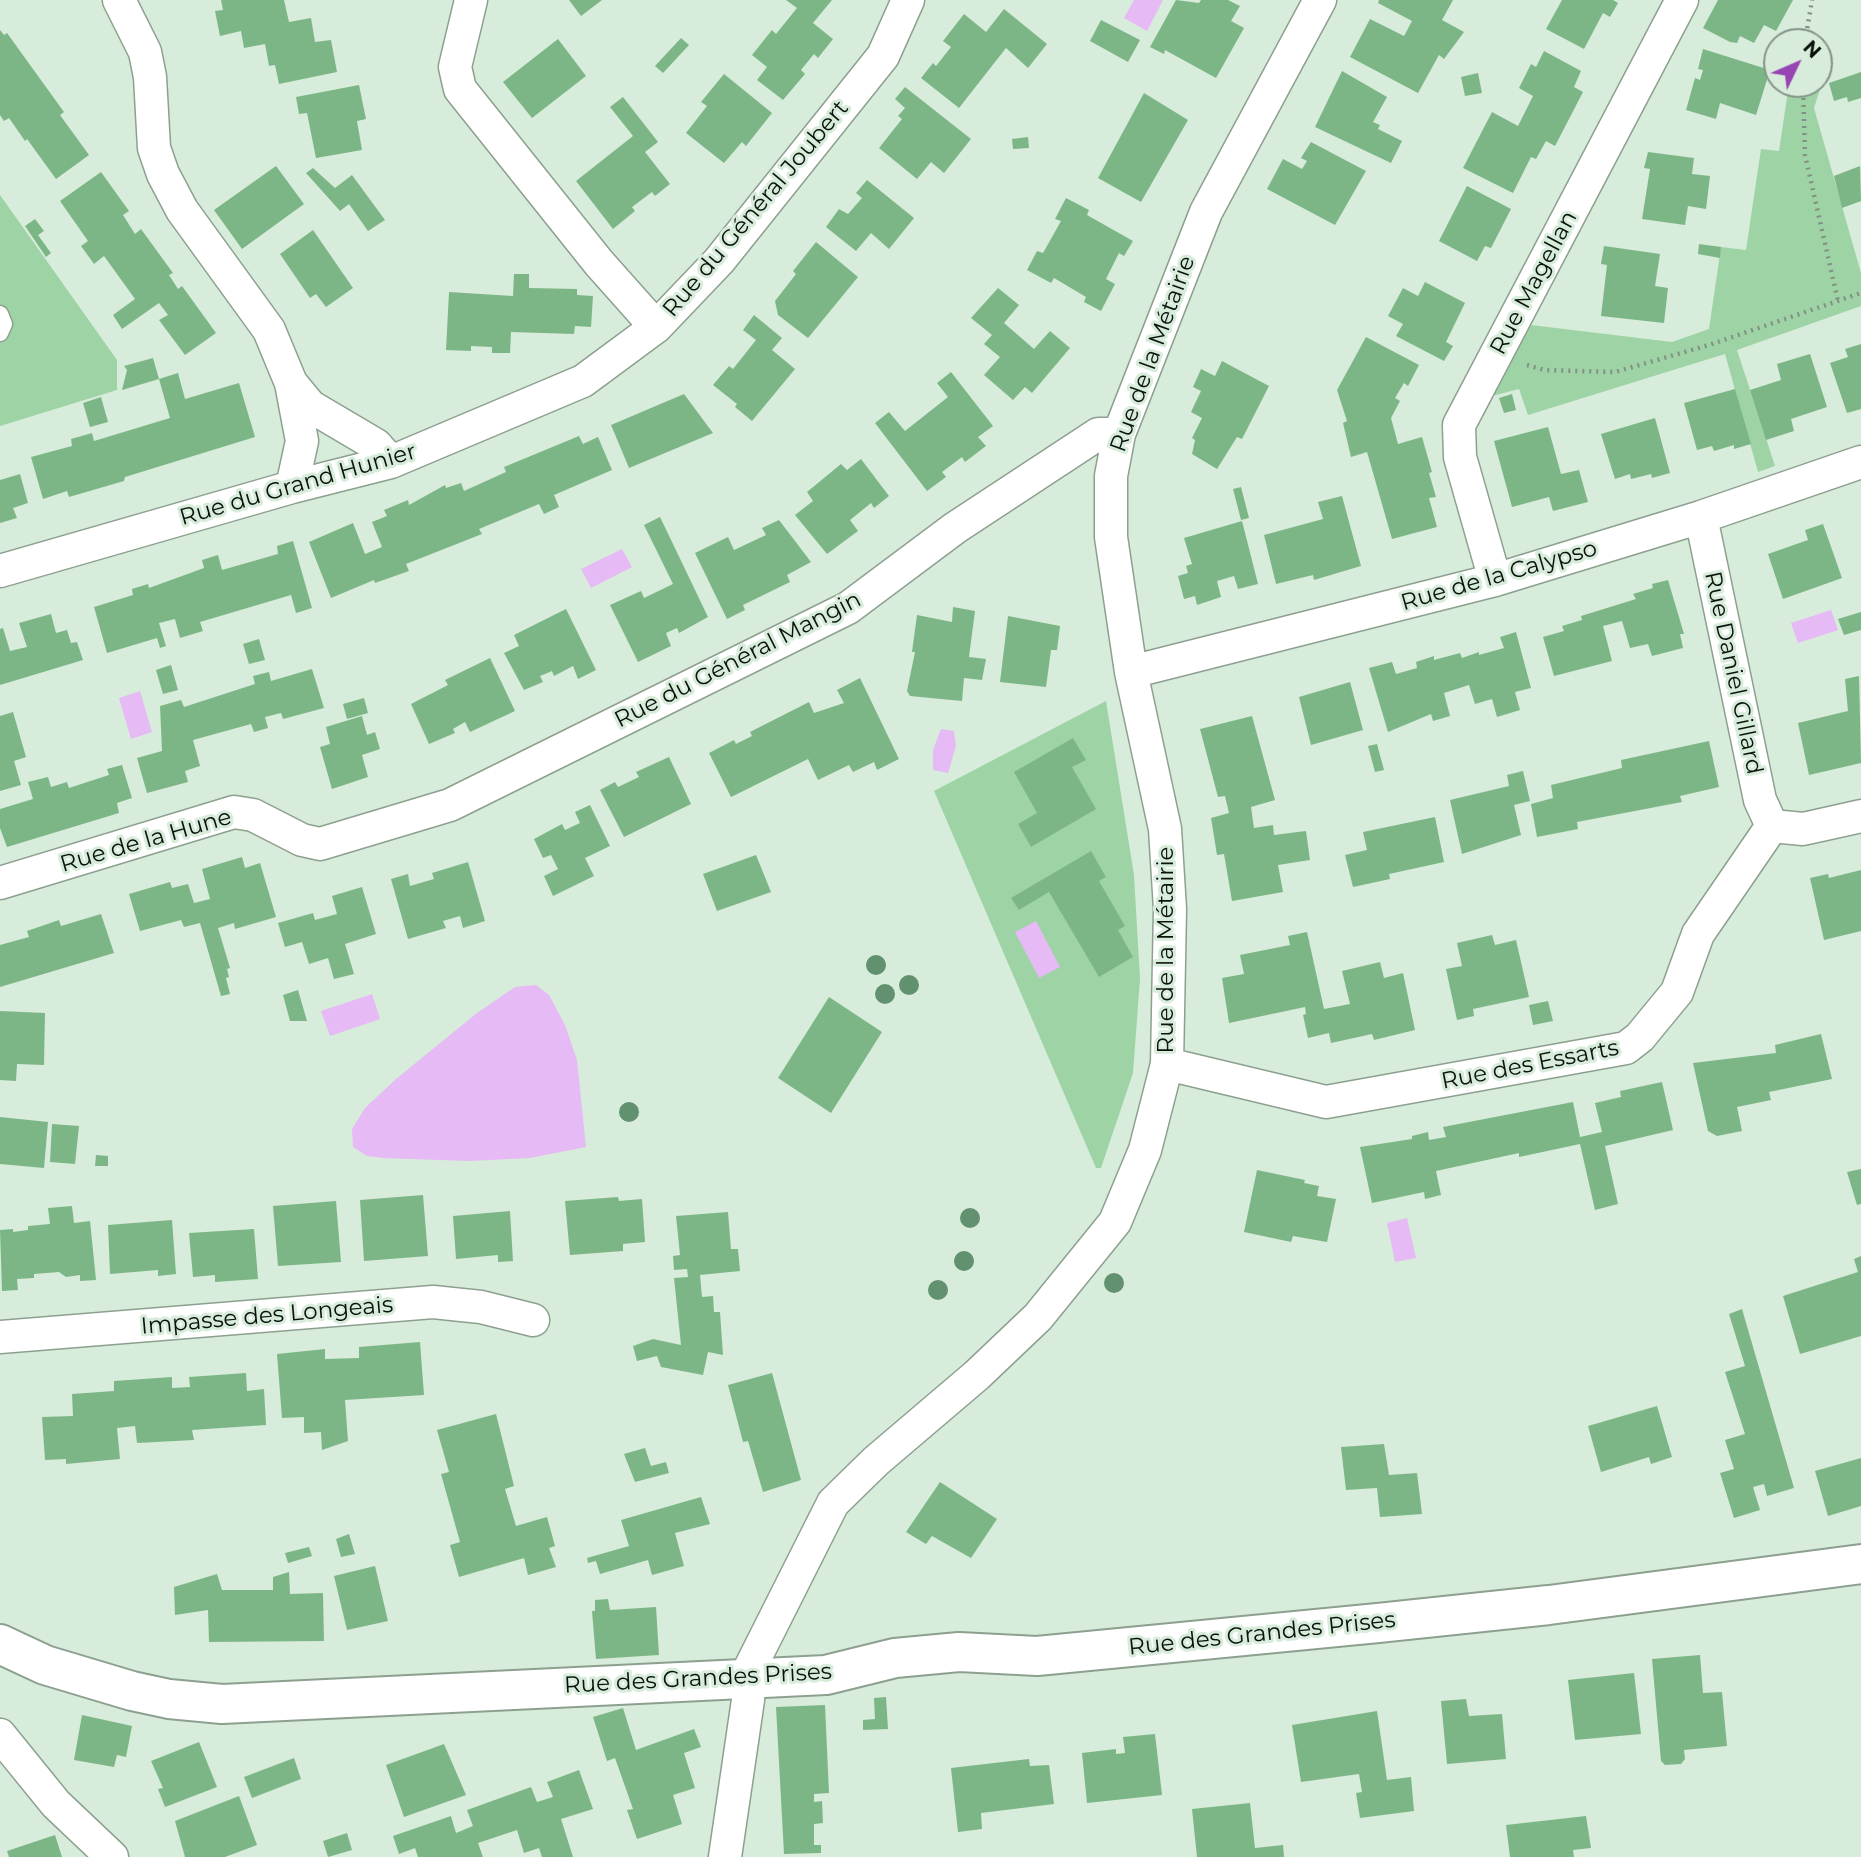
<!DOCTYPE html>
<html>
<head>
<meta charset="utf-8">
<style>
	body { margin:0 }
	#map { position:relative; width:1861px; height:1857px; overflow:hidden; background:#d7ecda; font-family:Montserrat,sans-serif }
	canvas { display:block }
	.north { position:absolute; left:1763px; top:28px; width:70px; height:70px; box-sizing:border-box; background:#d7ecda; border:2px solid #859588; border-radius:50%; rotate:46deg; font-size:19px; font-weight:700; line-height:28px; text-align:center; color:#0b120c }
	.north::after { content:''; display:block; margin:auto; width:24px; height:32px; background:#9845b4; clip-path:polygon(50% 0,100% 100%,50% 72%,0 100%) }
</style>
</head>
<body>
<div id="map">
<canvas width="1861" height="1857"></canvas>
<div class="north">N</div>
</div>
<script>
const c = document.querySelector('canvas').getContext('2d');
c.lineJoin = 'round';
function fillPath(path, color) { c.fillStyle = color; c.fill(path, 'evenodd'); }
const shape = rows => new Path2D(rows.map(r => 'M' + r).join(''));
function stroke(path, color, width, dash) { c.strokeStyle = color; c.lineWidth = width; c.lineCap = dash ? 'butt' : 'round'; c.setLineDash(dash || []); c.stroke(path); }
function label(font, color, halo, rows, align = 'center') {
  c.font = font + ' Montserrat,sans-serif'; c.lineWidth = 6; c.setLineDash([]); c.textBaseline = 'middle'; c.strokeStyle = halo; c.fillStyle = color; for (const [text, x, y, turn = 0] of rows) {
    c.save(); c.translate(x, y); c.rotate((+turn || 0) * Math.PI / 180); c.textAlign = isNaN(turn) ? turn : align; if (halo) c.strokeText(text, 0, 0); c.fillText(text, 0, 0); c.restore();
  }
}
fillPath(shape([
	[1819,55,1830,57,1814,108,1861,273,1861,306,1737,350,1775,466,1758,472,1725,354,1528,415,1519,389,1492,396,1531,325,1672,342,1709,329,1721,247,1746,250,1761,149,1779,151,1789,84,1819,84],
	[0,195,117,360,117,390,0,426],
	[1106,701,1134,875,1140,979,1133,1073,1101,1168,1096,1168,934,791]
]), '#9ed4a5');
fillPath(shape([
	[1134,0,1163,0,1147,31,1124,18],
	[622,549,632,567,591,588,581,569],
	[1831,610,1838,630,1798,643,1791,623],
	[140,691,152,732,131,739,119,698],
	[941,729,954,731,956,746,948,773,933,770,933,750],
	[1036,921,1060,967,1039,978,1015,932],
	[536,985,549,995,565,1025,577,1060,586,1147,530,1158,469,1161,383,1158,367,1156,353,1147,352,1129,365,1108,396,1079,477,1013,515,987],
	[372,994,380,1019,330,1036,321,1011],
	[1407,1218,1416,1258,1395,1262,1387,1223]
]), '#e5baf5');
fillPath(shape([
	[221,0,284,0,289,22,311,18,315,42,331,40,337,72,279,84,275,65,269,66,265,44,244,48,241,31,220,36,215,11,223,10],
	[569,0,602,0,581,16],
	[786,0,832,0,813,23,833,39,818,58,814,54,801,70,805,74,783,100,757,80,767,67,752,55,772,30,776,34,797,8],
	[1176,0,1199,3,1201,0,1228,0,1240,6,1231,21,1244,28,1216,78,1165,50,1164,54,1150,47],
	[1379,0,1453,0,1442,20,1464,32,1444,59,1439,55,1418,93,1350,57,1370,19,1404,36,1412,21,1378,3],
	[1562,0,1613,0,1618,3,1610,17,1603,13,1584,49,1546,29],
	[1718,0,1793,0,1776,31,1764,25,1754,43,1740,36,1737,43,1730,42,1703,28],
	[1004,9,1047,44,1028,68,1006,48,959,108,921,78,933,63,936,66,951,47,943,41,964,14,986,32],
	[1101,20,1140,40,1128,62,1090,41],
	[0,30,4,35,7,33,64,112,60,115,89,155,56,179,27,139,25,141,9,118,4,121,0,115],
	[681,38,689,45,663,73,655,66],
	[558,39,586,76,532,118,503,82],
	[1703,49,1770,70,1756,115,1720,103,1716,119,1686,110,1695,78,1700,80,1703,70,1698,69],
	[1544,51,1581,71,1574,87,1583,92,1555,146,1546,141,1536,159,1531,157,1513,193,1463,168,1492,112,1518,126,1533,96,1519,88,1531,64,1536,67],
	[1342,71,1387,97,1373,122,1380,125,1378,129,1402,141,1391,163,1315,127],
	[1861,72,1861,98,1848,102,1847,97,1834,101,1829,83],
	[1478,73,1482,93,1465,96,1461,77],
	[724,74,772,113,746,146,742,142,724,163,686,133,707,106,701,102],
	[359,85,366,119,357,121,362,150,316,158,307,113,299,114,296,97],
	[905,87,971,139,944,173,931,162,917,179,879,148,902,119,898,116,905,108,895,99],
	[1144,93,1188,120,1141,202,1098,178],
	[623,97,658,142,645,152,670,184,655,196,652,192,632,207,635,211,613,229,576,181,633,136,610,107],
	[1028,137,1029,148,1013,149,1012,139],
	[1311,142,1366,171,1335,225,1267,189,1283,159,1302,169,1307,161,1301,158],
	[1648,152,1694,158,1692,174,1710,176,1706,209,1688,206,1685,225,1642,219,1650,169,1644,168],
	[276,166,304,204,242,249,214,210],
	[1860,166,1861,201,1842,208,1834,176],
	[313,168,335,188,352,175,385,220,368,231,349,204,340,211,306,173],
	[101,172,129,211,123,215,135,234,141,229,173,273,169,275,178,289,182,286,216,333,185,355,159,320,168,315,159,303,122,329,113,315,135,299,104,256,94,264,81,246,88,241,60,201],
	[867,180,914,218,889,249,871,233,856,251,826,227,839,209,848,214,862,198,856,193],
	[1467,186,1511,209,1491,248,1485,246,1477,261,1439,241],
	[1066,198,1089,210,1087,215,1133,241,1124,256,1119,253,1106,279,1115,284,1101,311,1084,302,1086,297,1054,278,1051,283,1027,270,1037,251,1043,253,1061,221,1055,219],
	[35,219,44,231,38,235,51,253,46,257,25,226],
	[313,230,353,288,326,307,316,294,310,298,280,254],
	[816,242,858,277,808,338,778,315,775,301,796,274,793,271],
	[1699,244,1721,247,1720,258,1698,254],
	[1604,246,1660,254,1655,286,1668,288,1664,323,1601,316,1607,265,1601,264],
	[514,274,529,274,529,288,577,289,577,295,593,296,591,327,575,326,574,334,511,332,510,353,492,353,492,347,471,346,471,351,446,350,449,292,513,296],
	[1425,282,1465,303,1446,342,1453,346,1444,361,1396,336,1403,324,1388,316,1403,288,1418,296],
	[998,288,1019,305,1004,323,1034,349,1050,331,1070,348,1032,393,1025,387,1013,400,984,375,1000,357,984,344,992,335,971,318],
	[754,315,782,338,772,350,795,369,752,421,735,407,737,404,713,385,729,366,733,369,756,340,743,330],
	[1366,337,1419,365,1408,386,1404,383,1395,398,1400,401,1391,418,1398,444,1422,437,1432,472,1429,473,1436,497,1429,498,1437,527,1392,539,1367,452,1351,457,1343,423,1347,421,1337,390],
	[1861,344,1861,409,1847,413,1830,363,1848,357,1845,349],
	[1810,354,1827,407,1791,419,1794,431,1766,440,1750,390,1781,380,1777,364],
	[153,358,159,379,122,390,127,370,124,366],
	[1222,361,1269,386,1242,439,1237,437,1217,469,1192,454,1195,440,1192,438,1202,418,1191,412,1201,391,1193,387,1201,369,1215,376],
	[951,372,993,426,978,437,986,446,965,462,962,457,942,472,946,477,927,491,875,423,889,412,905,431,948,397,937,383],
	[178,373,185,399,239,383,255,437,125,477,124,481,69,497,67,491,43,499,31,457,72,446,71,439,92,433,94,441,170,418,159,379],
	[1735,389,1751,444,1734,449,1734,445,1714,451,1712,446,1697,450,1684,403],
	[684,394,713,433,629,468,611,425],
	[1512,394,1516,410,1504,413,1499,398],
	[101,397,108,422,90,427,83,403],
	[1655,418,1670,473,1652,478,1651,474,1631,479,1630,474,1615,479,1601,434],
	[1548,427,1561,474,1579,470,1588,502,1553,511,1549,497,1512,507,1494,441],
	[579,436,583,444,598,437,612,470,554,495,559,507,544,514,539,504,479,529,482,534,406,564,409,571,375,583,374,580,331,598,309,542,353,523,365,554,382,547,372,522,387,516,384,510,408,500,409,505,445,485,446,488,461,483,464,491,506,472,504,467],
	[861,459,889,496,874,508,871,503,850,520,858,531,827,554,795,515,813,501,807,492,841,464,847,470],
	[20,474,28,503,13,508,17,518,0,523,0,480],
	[1241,487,1249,518,1241,520,1233,489],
	[1342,496,1361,566,1314,580,1313,575,1276,584,1264,535,1323,519,1318,502],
	[660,517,708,617,679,633,677,628,666,633,671,646,638,662,610,605,641,591,644,598,673,584,644,525],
	[779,520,811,562,787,575,790,582,743,605,745,610,727,619,695,553,728,537,734,550,766,535,762,528],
	[1242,521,1258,584,1238,589,1234,576,1217,581,1221,597,1197,605,1195,596,1184,599,1178,576,1188,573,1186,566,1192,564,1184,538],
	[1823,524,1842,578,1783,599,1768,554,1808,540,1805,530],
	[293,541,312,608,296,613,291,595,200,622,203,631,180,638,175,619,159,623,166,646,160,648,157,638,107,653,94,607,133,595,132,589,148,584,149,588,204,568,202,560,218,555,222,570,278,554,277,546],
	[1668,580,1684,634,1680,634,1683,648,1652,656,1648,644,1630,648,1622,621,1603,626,1612,661,1554,676,1543,637,1564,631,1562,626,1582,620,1581,616,1636,599,1633,594,1653,588,1652,584],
	[953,607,975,611,969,657,986,659,982,680,964,678,962,701,910,696,907,691,915,652,912,652,917,615,952,622],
	[566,609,596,670,578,679,573,666,554,676,552,671,540,676,543,682,524,690,504,653,519,646,514,635],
	[1861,612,1861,630,1844,635,1838,619],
	[51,614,56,633,67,630,71,643,77,642,83,660,0,685,0,629,3,628,10,651,27,647,19,623],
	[1008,616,1060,626,1057,650,1051,650,1046,687,1000,682],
	[1516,632,1531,688,1515,692,1520,710,1497,717,1492,699,1475,704,1469,685,1444,693,1450,716,1433,721,1431,714,1388,732,1369,668,1392,662,1396,674,1417,668,1416,662,1434,656,1434,660,1460,653,1462,658,1479,652,1479,655,1504,648,1500,637],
	[259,639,265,660,249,664,243,644],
	[490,658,515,711,470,732,465,722,453,729,455,733,429,744,411,704,448,685,445,680],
	[171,665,178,690,163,694,156,670],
	[312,669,324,708,283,719,281,713,265,717,268,728,254,732,251,724,193,740,200,766,185,771,188,782,147,793,137,758,162,751,160,706,181,700,184,707,255,684,253,676,269,672,271,681],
	[1859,676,1861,763,1809,775,1798,723,1848,711,1845,679],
	[860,678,899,759,877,770,874,762,853,772,849,765,818,780,808,759,731,797,709,753,734,740,736,744,752,736,750,732,809,702,814,713,844,703,837,690],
	[1350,682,1363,730,1311,745,1299,697],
	[364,698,368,713,347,719,343,704],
	[13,712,26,757,14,761,21,785,0,791,0,716],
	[362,716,367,735,375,732,380,749,362,755,368,777,332,789,320,747,330,744,326,727],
	[1252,716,1275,800,1251,807,1254,828,1273,825,1274,835,1306,831,1310,860,1278,865,1283,892,1232,901,1224,854,1217,855,1211,818,1229,813,1225,796,1218,797,1200,729],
	[1073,738,1086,760,1072,767,1096,809,1031,847,1018,824,1037,813,1014,772],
	[1709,741,1719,787,1680,796,1682,802,1577,822,1578,829,1537,837,1531,804,1553,798,1551,785,1622,768,1621,760],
	[1377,744,1384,770,1375,772,1368,746],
	[669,757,691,804,624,837,600,790,615,782,618,787,639,777,636,772],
	[122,765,132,798,117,803,119,813,7,847,0,828,0,809,33,799,28,782,48,777,51,787,67,782,69,788,109,775,107,769],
	[1523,771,1530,801,1514,805,1521,835,1462,854,1450,800,1509,786,1507,775],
	[590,805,610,846,585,858,594,876,553,896,544,876,558,869,551,855,543,858,534,839,562,824,565,830,580,823,575,812],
	[1435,817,1444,862,1389,874,1390,879,1353,887,1345,855,1367,850,1363,832],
	[1091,851,1106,877,1099,881,1125,926,1118,930,1133,957,1099,977,1049,892,1019,910,1011,898],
	[756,855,771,892,717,911,703,874],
	[242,857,245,868,260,863,276,917,235,929,234,923,218,928,230,968,227,969,229,977,226,978,230,994,221,996,200,923,184,927,181,920,140,931,129,894,170,882,172,888,188,884,194,903,210,899,202,869],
	[468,862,485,921,463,928,460,916,443,921,446,928,408,939,391,879,408,874,410,886,434,879,432,873],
	[1861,870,1861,931,1824,940,1810,878,1828,874,1829,878],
	[362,887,376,934,345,944,354,974,334,979,328,958,309,964,302,942,285,947,278,923,313,913,315,920,337,914,332,896],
	[101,914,114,953,0,987,0,945,29,937,27,931,59,920,61,926],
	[1307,932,1324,1009,1350,1004,1342,971,1380,962,1384,978,1403,973,1415,1030,1374,1040,1372,1034,1331,1043,1329,1033,1308,1038,1303,1015,1306,1014,1305,1007,1229,1023,1222,978,1244,974,1240,955,1290,945,1288,936],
	[1492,935,1495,945,1516,940,1529,997,1473,1009,1474,1016,1457,1020,1446,969,1462,966,1457,943],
	[298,990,307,1021,290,1021,283,995],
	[829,997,882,1032,831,1113,778,1078],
	[1548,1001,1553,1021,1533,1025,1529,1005],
	[0,1011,45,1013,44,1065,17,1064,16,1081,0,1080],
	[1821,1034,1832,1079,1769,1092,1771,1100,1737,1107,1742,1131,1717,1136,1708,1131,1693,1063,1776,1053,1775,1045],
	[1662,1082,1673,1130,1605,1146,1618,1204,1595,1210,1580,1144,1519,1157,1519,1153,1436,1171,1441,1195,1425,1199,1424,1192,1372,1203,1360,1147,1412,1139,1412,1136,1428,1132,1429,1140,1446,1137,1443,1127,1573,1102,1580,1137,1602,1132,1595,1103,1621,1097,1620,1091],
	[0,1117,48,1122,44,1168,0,1164],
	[52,1124,79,1126,75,1164,50,1162],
	[96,1155,108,1156,108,1166,95,1166],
	[1861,1169,1861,1204,1857,1205,1847,1172],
	[1257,1170,1305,1180,1304,1183,1319,1186,1317,1196,1336,1199,1327,1242,1293,1236,1291,1242,1244,1232],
	[423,1195,428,1256,364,1261,360,1200],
	[618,1197,619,1201,642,1199,645,1242,623,1244,623,1251,570,1255,565,1201],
	[336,1201,341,1262,278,1266,273,1206],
	[72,1206,74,1223,90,1221,96,1280,80,1281,80,1275,66,1277,59,1272,34,1274,34,1278,17,1279,18,1290,2,1291,0,1230,13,1229,13,1232,28,1230,28,1226,50,1224,48,1208],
	[510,1211,513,1261,498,1262,498,1255,456,1259,453,1216],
	[728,1212,731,1249,738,1249,740,1271,700,1275,702,1297,713,1296,714,1312,720,1312,723,1355,708,1352,703,1375,661,1367,657,1356,637,1361,633,1346,653,1339,681,1345,674,1278,688,1277,687,1269,674,1270,673,1256,680,1255,676,1216],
	[172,1220,176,1274,158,1276,158,1270,110,1274,108,1225],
	[254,1229,258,1279,215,1282,215,1275,193,1277,189,1233],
	[1861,1256,1861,1336,1800,1354,1783,1296,1858,1272,1854,1259],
	[1742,1309,1794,1488,1767,1496,1764,1484,1753,1487,1760,1510,1734,1518,1720,1473,1734,1469,1725,1440,1745,1434,1725,1372,1745,1366,1729,1314],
	[420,1342,424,1395,345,1400,348,1441,322,1450,321,1432,304,1433,304,1417,282,1418,277,1354,325,1349,325,1359,359,1358,359,1347],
	[246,1373,247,1391,264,1389,266,1425,192,1430,194,1440,137,1443,135,1426,117,1428,120,1459,66,1464,66,1459,45,1460,42,1417,73,1416,72,1394,114,1391,114,1381,172,1377,172,1388,190,1387,189,1377],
	[772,1373,801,1480,763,1492,748,1441,743,1442,728,1385],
	[1657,1406,1672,1457,1651,1464,1649,1457,1601,1472,1588,1426],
	[496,1414,514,1486,505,1489,516,1526,547,1517,555,1546,549,1548,556,1567,528,1575,524,1558,459,1577,450,1545,460,1542,441,1474,449,1472,437,1430],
	[1384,1444,1389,1475,1417,1473,1422,1514,1380,1517,1377,1488,1346,1490,1341,1447],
	[645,1448,651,1466,666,1462,669,1473,635,1482,624,1454],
	[1861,1458,1861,1506,1828,1516,1815,1471],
	[940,1482,997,1519,971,1558,932,1536,926,1544,906,1532],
	[701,1497,710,1524,675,1533,684,1566,652,1575,648,1560,600,1574,596,1561,588,1563,587,1558,629,1546,621,1520],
	[349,1534,355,1554,341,1557,336,1539],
	[309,1547,312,1556,288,1563,285,1553],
	[375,1566,388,1621,347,1630,334,1576],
	[289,1572,290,1594,323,1593,324,1641,209,1642,208,1610,175,1615,174,1587,217,1574,222,1590,273,1590,273,1577],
	[608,1599,610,1610,656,1607,659,1655,596,1659,592,1611,595,1611,595,1600],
	[1700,1655,1703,1693,1722,1692,1727,1746,1684,1750,1685,1759,1681,1764,1665,1765,1661,1761,1652,1659],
	[1634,1673,1641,1734,1575,1740,1568,1680],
	[886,1697,888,1729,863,1730,863,1720,875,1719,874,1698],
	[1466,1699,1469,1716,1502,1714,1506,1759,1447,1764,1441,1701],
	[825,1705,829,1793,814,1794,814,1802,822,1801,823,1823,814,1824,814,1845,821,1845,821,1853,784,1854,776,1707],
	[623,1708,636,1750,694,1729,701,1747,684,1753,695,1788,673,1795,682,1824,637,1839,627,1810,633,1809,615,1758,607,1761,593,1717],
	[1377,1711,1387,1780,1411,1777,1414,1811,1360,1818,1356,1793,1362,1792,1359,1774,1301,1782,1292,1725],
	[82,1715,132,1726,126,1757,117,1755,114,1767,74,1760],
	[1155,1734,1162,1795,1087,1803,1082,1753,1116,1749,1116,1754,1125,1753,1123,1737],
	[199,1742,217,1787,165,1807,158,1789,163,1788,151,1761],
	[444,1744,466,1795,404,1817,386,1765],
	[294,1758,301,1779,252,1798,244,1777],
	[1029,1759,1030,1766,1049,1765,1054,1804,981,1813,982,1829,958,1832,951,1768],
	[579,1770,593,1809,561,1819,573,1857,542,1857,539,1848,524,1853,517,1830,478,1843,483,1857,418,1857,415,1848,399,1854,393,1836,451,1816,456,1833,473,1826,467,1810,531,1787,537,1802,553,1797,547,1782],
	[239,1796,257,1845,225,1857,185,1857,175,1821],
	[1250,1803,1255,1848,1283,1845,1284,1857,1197,1857,1192,1809],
	[1586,1816,1591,1848,1573,1850,1574,1857,1510,1857,1506,1825],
	[347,1833,352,1850,328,1857,323,1841],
	[55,1835,62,1857,9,1857,7,1851]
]), '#7db686');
const service = shape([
	[0,314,4,324,0,333]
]);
const minor = shape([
	[119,0,145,52,150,77,154,148,163,174,182,210,269,330,291,383,302,441,292,487],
	[471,0,455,67,460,89,599,263,656,327,719,261,883,56,908,0],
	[291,383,310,406,376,445,391,462],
	[1701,517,1760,800,1772,826],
	[0,571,292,487,391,462,583,381,656,327],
	[1495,580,1460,457,1459,425,1682,0],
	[1131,672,1495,580,1701,517,1861,462],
	[0,883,234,812,253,815,302,840,320,844,450,805,848,608,955,528,1098,434,1119,434],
	[1167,1064,1326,1102,1626,1048,1640,1037,1677,992,1698,934,1772,826,1803,829,1861,816],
	[0,1337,433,1302,481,1307,533,1320],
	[0,1735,56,1804,112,1857],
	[725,1857,748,1700,750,1668,833,1503,876,1461,977,1375,1038,1317,1115,1222,1145,1150,1167,1064,1170,909,1165,829,1131,672,1111,537,1111,476,1119,434,1206,212,1320,0]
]);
const tertiary = shape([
	[0,1644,45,1665,132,1691,169,1699,222,1704,826,1675,895,1658,959,1652,1037,1656,1378,1623,1549,1605,1861,1564]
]);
stroke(service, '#8da08f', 19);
stroke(minor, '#8da08f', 35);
stroke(tertiary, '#8da08f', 42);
stroke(shape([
	[1805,42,1812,0],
	[1803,84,1805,155,1838,301],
	[1527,365,1544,370,1615,372,1709,345,1861,293]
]), '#829184', 4.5, [2, 5]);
stroke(service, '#fff', 16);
stroke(minor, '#fff', 32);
stroke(tertiary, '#fff', 38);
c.fillStyle = '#629170';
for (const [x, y] of [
	[876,965],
	[909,985],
	[885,994],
	[629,1112],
	[970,1218],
	[964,1261],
	[1114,1283],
	[938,1290]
]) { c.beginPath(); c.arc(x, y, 10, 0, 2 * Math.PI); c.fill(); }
label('23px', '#0b120c', '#d7ecda', [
	["Rue du Général Joubert",756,209,-50],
	["Rue Magellan",1534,283,-62],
	["Rue de la Métairie",1153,354,-70],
	["Rue du Grand Hunier",298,485,-16],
	["Rue de la Calypso",1499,576,-16],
	["Rue du Général Mangin",738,660,-27],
	["Rue Daniel Gillard",1733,673,78],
	["Rue de la Hune",146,841,-16],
	["Rue de la Métairie",1166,950,-90],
	["Rue des Essarts",1530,1065,-11],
	["Impasse des Longeais",267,1316,-5],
	["Rue des Grandes Prises",1262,1634,-6],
	["Rue des Grandes Prises",698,1679,-3]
]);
</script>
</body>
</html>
